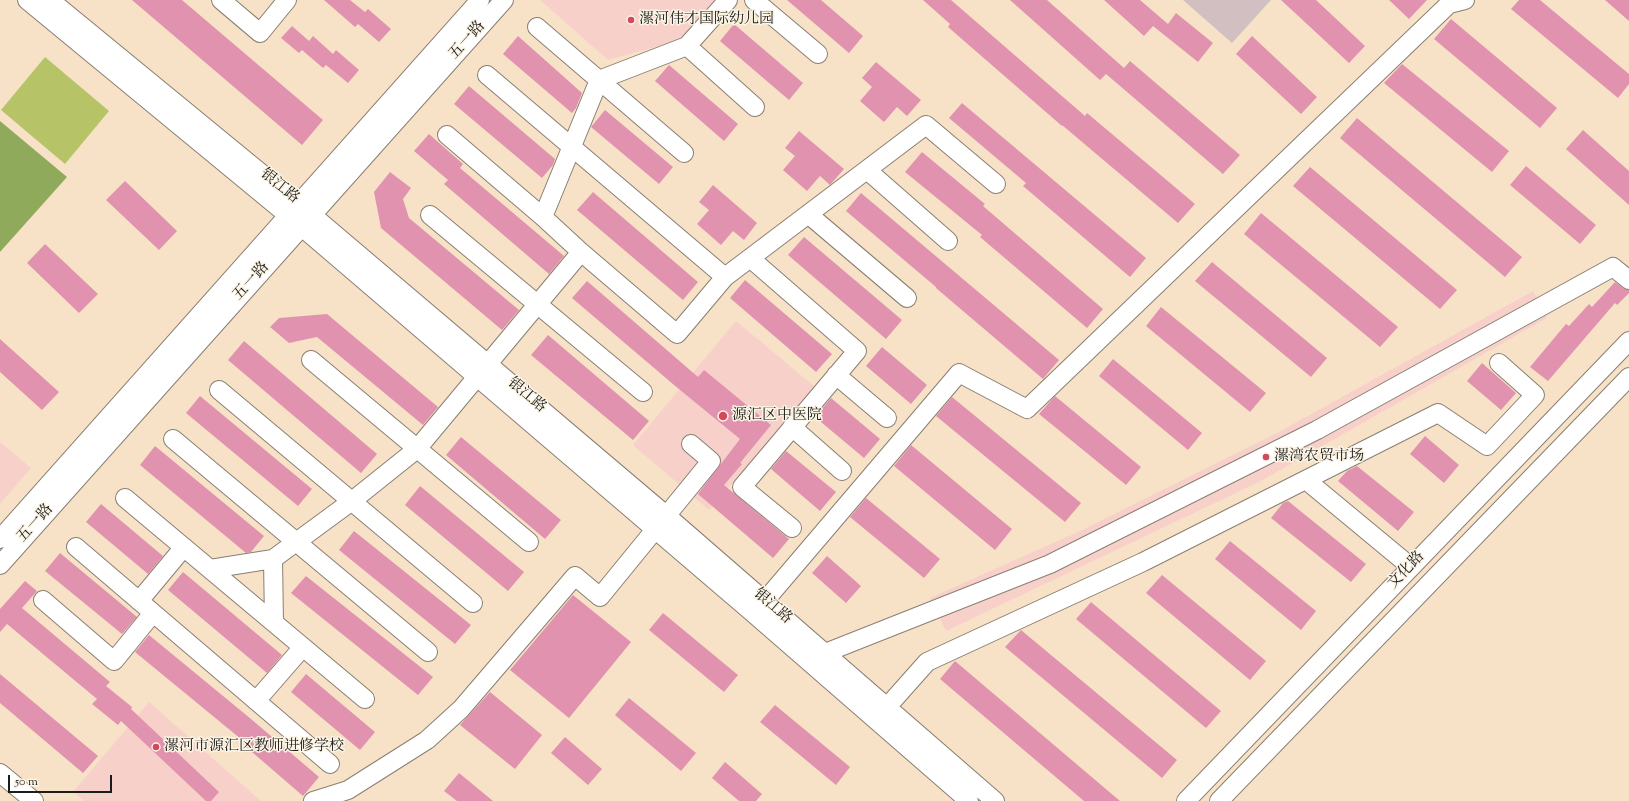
<!DOCTYPE html>
<html>
<head>
<meta charset="utf-8">
<style>
	body { margin:0 }
	#map { position:relative; width:1629px; height:801px; overflow:hidden; background:#f7e2c8; font-family:"Sorts Mill Goudy",serif }
	canvas { display:block }
	.scale { position:absolute; left:8px; top:775px; width:104px; height:18px; box-sizing:border-box; border:2px solid #1c1c1c; border-top:0; padding-left:5px; font-size:12px; line-height:14px; white-space:nowrap; color:#1c1c1c; -webkit-text-stroke:3px #fcf5e5; paint-order:stroke }
</style>
</head>
<body>
<div id="map">
<canvas width="1629" height="801"></canvas>
<div class="scale">50 m</div>
</div>
<script>
const c = document.querySelector('canvas').getContext('2d');
c.lineJoin = 'round';
function fillPath(path, color) { c.fillStyle = color; c.fill(path, 'evenodd'); }
const shape = rows => new Path2D(rows.map(r => 'M' + r).join(''));
function stroke(path, color, width, dash) { c.strokeStyle = color; c.lineWidth = width; c.lineCap = dash ? 'butt' : 'round'; c.setLineDash(dash || []); c.stroke(path); }
function label(font, color, halo, rows, align = 'center') {
  c.font = font + ' "Sorts Mill Goudy","Noto Serif SC",serif'; c.lineWidth = 3; c.setLineDash([]); c.textBaseline = 'middle'; c.strokeStyle = halo; c.fillStyle = color; for (const [text, x, y, turn = 0] of rows) {
    c.save(); c.translate(x, y); c.rotate((+turn || 0) * Math.PI / 180); c.textAlign = isNaN(turn) ? turn : align; if (halo) c.strokeText(text, 0, 0); c.fillText(text, 0, 0); c.restore();
  }
}
fillPath(shape([
	[540,0,716,0,682,40,608,60],
	[1533,291,1547,318,1259,482,946,631,930,598,1080,531,1279,432],
	[736,321,815,387,709,510,633,445],
	[0,442,31,468,0,504],
	[149,702,261,801,84,801,73,792]
]), '#f7d1c9');
fillPath(shape([
	[1183,0,1271,0,1232,43]
]), '#d2bfc1');
fillPath(shape([
	[45,57,109,111,65,164,1,110]
]), '#b6c467');
fillPath(shape([
	[0,121,67,177,0,252]
]), '#90aa5c');
fillPath(shape([
	[132,0,182,0,323,120,302,145],
	[324,0,350,0,365,12,368,9,391,29,379,42,358,24,355,27],
	[787,0,821,0,863,36,849,53],
	[923,0,951,0,1085,116,1087,113,1195,204,1178,223,1062,125,1062,126,948,27,950,24],
	[1010,0,1047,0,1124,68,1130,61,1240,155,1223,174,1106,74,1100,80],
	[1104,0,1140,0,1168,24,1176,13,1213,43,1198,62,1153,26,1144,36],
	[1281,0,1316,0,1365,46,1349,63],
	[1389,0,1427,0,1409,19],
	[1519,0,1540,0,1629,74,1629,84,1618,98,1511,9],
	[1605,0,1629,0,1629,21],
	[1451,19,1557,108,1540,128,1434,39],
	[734,24,803,83,789,100,720,41],
	[292,26,309,41,313,36,333,54,336,50,359,70,348,83,326,65,323,68,302,50,299,53,281,38],
	[518,36,582,93,576,108,572,113,503,54],
	[1252,36,1317,97,1301,114,1236,54],
	[876,62,921,100,907,116,897,107,884,122,860,101,872,87,862,78],
	[1402,64,1509,151,1492,172,1384,83],
	[669,65,738,124,724,141,655,81],
	[469,86,555,159,553,165,542,178,454,104],
	[962,103,1146,258,1130,277,1023,186,1026,183,949,118],
	[605,110,673,167,659,184,591,127],
	[1357,118,1522,257,1505,277,1340,138],
	[1583,130,1629,171,1629,205,1566,149],
	[799,131,844,169,830,185,820,176,807,191,783,170,795,156,785,148],
	[429,134,463,164,460,168,564,256,549,274,444,184,448,180,414,151],
	[922,152,985,204,983,206,1103,309,1087,328,980,237,982,235,905,172],
	[1526,166,1596,225,1580,244,1510,185],
	[1310,167,1457,290,1440,309,1293,186],
	[390,172,411,188,403,199,409,218,519,310,502,330,381,228,374,192],
	[125,181,177,231,159,250,106,200],
	[713,185,757,223,744,240,733,231,721,245,697,224,709,210,699,202],
	[593,192,698,282,683,300,577,210],
	[861,193,1059,360,1043,379,936,288,936,287,846,211],
	[1261,213,1398,327,1380,347,1244,234],
	[804,237,902,320,886,339,788,255],
	[45,244,98,294,79,313,27,263],
	[1212,262,1327,358,1311,377,1195,281],
	[745,280,832,354,816,372,730,298],
	[587,281,698,377,704,370,771,425,740,463,742,464,724,485,789,539,773,558,698,494,740,439,674,385,572,298],
	[1615,282,1623,288,1629,290,1629,293,1617,305,1615,303,1548,381,1530,367,1566,324,1569,326,1589,304,1592,307],
	[1161,307,1266,393,1250,412,1146,326],
	[327,314,438,407,423,425,317,337,289,343,270,327,279,318],
	[548,335,649,421,633,440,531,355],
	[0,339,59,392,42,410,0,372],
	[244,341,377,454,361,473,228,360],
	[882,347,927,385,911,404,866,366],
	[1113,359,1202,433,1188,450,1099,376],
	[1482,363,1516,393,1501,410,1467,381],
	[200,396,312,489,298,506,186,413],
	[1055,396,1141,467,1126,485,1039,414],
	[952,397,1081,503,1065,522,936,416],
	[831,398,880,439,864,458,815,417],
	[1425,436,1459,465,1444,483,1410,454],
	[461,437,561,520,545,539,446,455],
	[911,445,1012,529,995,550,894,466],
	[155,446,264,536,251,552,246,553,140,465],
	[786,451,836,492,820,511,771,469],
	[1357,466,1414,512,1398,531,1338,481,1347,471],
	[420,486,524,572,508,591,405,505],
	[866,498,940,559,924,578,850,517],
	[1288,501,1366,564,1351,582,1271,518,1283,503],
	[101,504,163,556,148,574,86,522],
	[354,531,471,625,455,644,339,550],
	[1230,541,1316,611,1301,630,1215,559],
	[60,553,137,617,122,634,45,571],
	[827,556,861,586,846,603,812,573],
	[183,572,282,655,267,673,168,590],
	[1162,575,1266,661,1250,680,1146,593],
	[306,576,433,677,418,695,291,593],
	[25,581,37,591,22,608,110,682,106,686,132,707,131,709,219,792,211,801,206,801,121,721,118,725,92,704,97,699,7,624,0,632,0,609],
	[573,595,631,642,569,718,510,670],
	[1091,602,1221,711,1206,728,1076,619],
	[663,613,738,675,724,692,649,630],
	[1021,630,1177,760,1162,778,1005,647],
	[149,635,251,719,319,777,303,796,245,746,247,744,135,652],
	[955,661,1120,801,1084,801,940,679],
	[0,674,98,756,83,773,0,703],
	[306,674,375,732,360,750,291,692],
	[490,692,542,735,515,769,460,725],
	[629,698,696,753,681,771,615,715],
	[775,705,850,767,836,785,760,722],
	[565,737,602,769,588,785,551,753],
	[725,762,762,794,756,801,739,801,712,778],
	[459,773,493,801,457,801,444,791]
]), '#e192ae');
const minor = shape([
	[27,0,289,216,754,614,969,801],
	[50,0,312,215,667,516,995,801],
	[221,0,260,33,287,0],
	[754,0,818,54],
	[537,27,684,153],
	[687,46,755,107],
	[487,75,725,277],
	[447,135,543,217],
	[867,170,948,241],
	[808,214,907,298],
	[430,215,643,392],
	[581,252,677,334,725,277,926,125,996,184],
	[750,258,857,351,742,487,792,528],
	[311,360,529,542],
	[836,375,887,418],
	[219,390,473,603],
	[792,427,842,471],
	[173,439,428,652],
	[1306,480,1411,567],
	[125,498,365,699],
	[0,539,480,0],
	[76,547,330,764],
	[0,565,504,0],
	[210,569,273,559],
	[43,600,114,661,153,613],
	[139,601,184,547],
	[757,610,959,373,1027,409,1449,4,1465,0],
	[274,623,273,559,352,501,417,449,581,252,543,217,599,80,687,46,728,0],
	[825,653,1050,564,1317,430,1613,267,1629,280],
	[256,701,303,647],
	[879,716,927,662,1143,562,1438,413,1487,446,1535,395,1499,363],
	[0,773,34,801],
	[313,801,348,790,427,740,461,709,575,576,600,597,711,461,691,444],
	[1186,801,1629,341],
	[1219,801,1629,377]
]);
stroke(minor, '#8a7f72', 20);
stroke(minor, '#fff', 18);
for (const [x, y, r, color] of [
	[631,20,4,"#d1495b"],
	[723,416,5,"#d1495b"],
	[1266,457,4,"#d1495b"],
	[156,747,4,"#d1495b"]
]) { const dot = new Path2D(); dot.arc(x, y, r, 0, 2 * Math.PI); c.fillStyle = color; c.fill(dot); stroke(dot, '#fcf5e5', 1.5); }
label('15px', '#1c1c1c', '#fcf5e5', [
	["漯河伟才国际幼儿园",639,20],
	["源汇区中医院",732,416],
	["漯湾农贸市场",1274,457],
	["漯河市源汇区教师进修学校",164,747]
], 'left');
label('15px', '#1c1c1c', '#fcf5e5', [
	["五一路",468,41,-48],
	["银江路",279,187,39],
	["五一路",252,282,-48],
	["银江路",526,396,40],
	["五一路",36,524,-48],
	["文化路",1407,571,-46],
	["银江路",772,607,41]
]);
</script>
</body>
</html>
